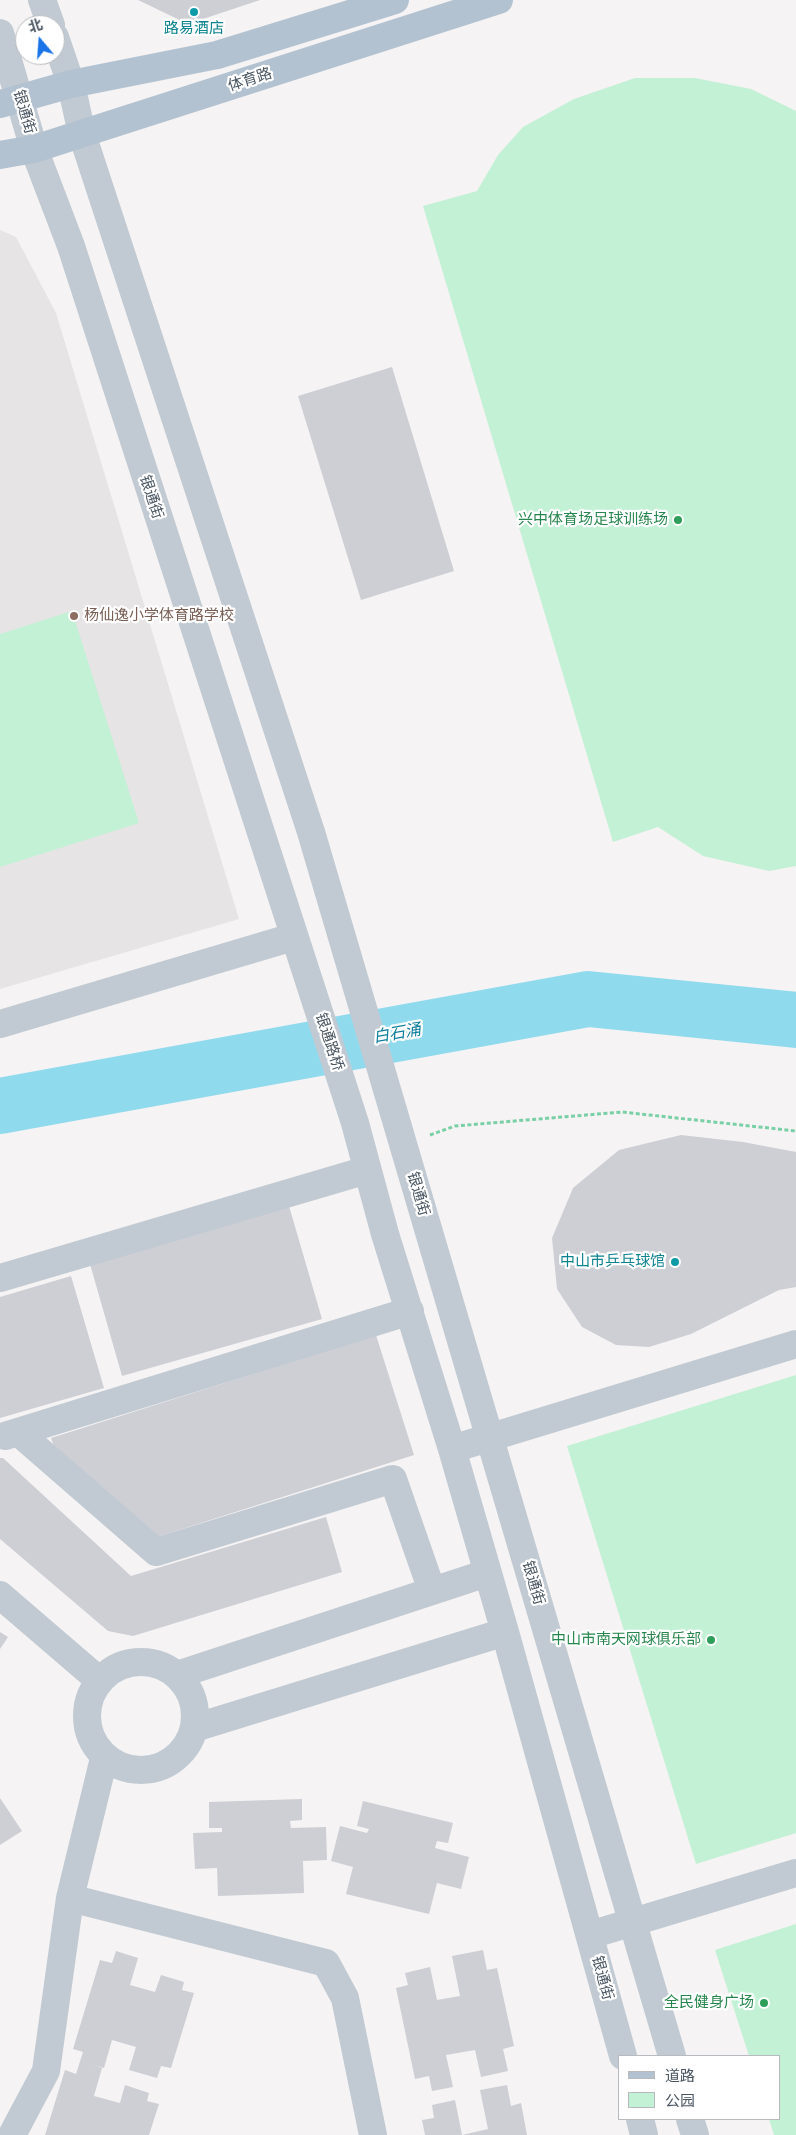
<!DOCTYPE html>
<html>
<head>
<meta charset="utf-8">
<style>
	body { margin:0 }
	#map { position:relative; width:796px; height:2135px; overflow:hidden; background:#f5f3f3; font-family:"Fira Sans Condensed","Noto Sans SC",sans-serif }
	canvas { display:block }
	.legend { position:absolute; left:618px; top:2055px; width:162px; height:65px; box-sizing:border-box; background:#fff; border:1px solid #b7bbc0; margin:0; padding:6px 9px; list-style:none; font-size:15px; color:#4a5661 }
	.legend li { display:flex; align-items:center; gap:10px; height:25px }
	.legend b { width:25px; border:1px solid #b7bbc0 }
	.north { position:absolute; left:15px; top:15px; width:50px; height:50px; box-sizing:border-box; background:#fff; border:1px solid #b7bbc0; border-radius:50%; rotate:342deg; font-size:14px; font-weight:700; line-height:20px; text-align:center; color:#4a5661 }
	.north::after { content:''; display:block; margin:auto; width:18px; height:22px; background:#1a73e8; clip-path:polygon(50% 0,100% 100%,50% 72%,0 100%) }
</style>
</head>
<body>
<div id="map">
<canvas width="796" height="2135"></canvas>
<ul class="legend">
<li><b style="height:6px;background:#b3c2d1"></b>道路</li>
<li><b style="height:14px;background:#c3f1d5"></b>公园</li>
</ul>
<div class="north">北</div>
</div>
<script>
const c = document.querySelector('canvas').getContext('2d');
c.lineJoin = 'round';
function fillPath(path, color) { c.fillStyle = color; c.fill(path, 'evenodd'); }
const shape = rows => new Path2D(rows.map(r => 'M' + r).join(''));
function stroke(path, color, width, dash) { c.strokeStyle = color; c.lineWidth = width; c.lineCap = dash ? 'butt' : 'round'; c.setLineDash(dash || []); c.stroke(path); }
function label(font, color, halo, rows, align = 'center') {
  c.font = font + ' "Fira Sans Condensed","Noto Sans SC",sans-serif'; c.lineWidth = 4.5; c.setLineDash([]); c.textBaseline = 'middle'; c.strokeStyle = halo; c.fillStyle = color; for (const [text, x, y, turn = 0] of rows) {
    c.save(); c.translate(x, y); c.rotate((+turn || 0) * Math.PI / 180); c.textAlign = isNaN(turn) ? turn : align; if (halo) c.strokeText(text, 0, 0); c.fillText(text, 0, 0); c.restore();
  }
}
fillPath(shape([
	[0,230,16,237,56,313,239,919,0,989]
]), '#e6e4e5');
fillPath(shape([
	[635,78,695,78,751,89,796,111,796,866,769,871,703,856,658,827,613,842,423,206,477,191,498,155,523,127,574,99],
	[72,611,139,823,0,867,0,634],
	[796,1375,796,1833,696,1864,567,1446],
	[796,1924,796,2135,774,2135,769,2119,780,2119,780,2056,749,2056,715,1950]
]), '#c3f1d5');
stroke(shape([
	[0,1106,588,999,796,1020]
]), '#90daee', 56);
fillPath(shape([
	[138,0,260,0,188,24],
	[392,367,454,571,361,600,298,396],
	[681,1135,743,1142,796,1152,796,1287,779,1290,691,1334,649,1347,616,1345,582,1327,557,1289,552,1238,573,1188,619,1150],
	[289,1206,322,1319,122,1376,90,1264],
	[71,1276,104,1388,0,1418,0,1297],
	[376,1335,414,1455,154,1538,57,1455,51,1438],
	[0,1458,3,1458,131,1576,326,1517,342,1572,133,1636,108,1631,0,1539],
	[0,1632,8,1637,0,1649],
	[0,1798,22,1831,0,1845],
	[302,1799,302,1820,290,1821,291,1828,326,1827,327,1860,303,1861,304,1893,218,1896,217,1868,195,1869,193,1833,222,1832,222,1828,209,1828,209,1802],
	[363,1801,453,1823,448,1843,437,1841,435,1848,469,1857,461,1889,437,1883,429,1914,346,1894,353,1867,331,1861,340,1826,367,1833,369,1829,357,1826],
	[483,1950,487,1970,497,1968,514,2046,503,2049,508,2071,481,2077,475,2050,446,2055,453,2087,432,2091,429,2076,415,2079,396,1988,408,1985,405,1973,430,1967,437,2000,460,1996,452,1956],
	[116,1951,138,1958,130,1985,155,1992,161,1975,184,1982,182,1990,194,1993,171,2068,161,2066,157,2078,129,2070,136,2047,112,2040,104,2068,94,2065,102,2068,94,2096,120,2103,125,2085,149,2093,147,2101,159,2104,149,2135,45,2135,65,2070,76,2074,83,2052,73,2049,100,1960,112,1963],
	[507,2085,511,2106,521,2103,527,2135,462,2135,488,2129,480,2090],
	[455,2100,462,2135,425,2135,422,2120,434,2118,432,2105]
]), '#cdcfd5');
stroke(shape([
	[430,1135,455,1126,622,1112,796,1131]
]), '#7ad0a6', 3, [4, 2.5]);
stroke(shape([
	[42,0,51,25],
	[0,33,34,149,71,246,355,1123,385,1234,452,1449,505,1632,623,2056],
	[55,37,71,84,82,134,311,832,672,2056],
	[0,1024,293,937],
	[0,1278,367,1170],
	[18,1432,156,1552,393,1479,432,1591],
	[5,1436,410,1311],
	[452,1449,796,1344],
	[0,1595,100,1681],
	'87 1716a54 54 0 1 1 108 0a54 54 0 1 1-108 0Z',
	[177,1675,487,1573],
	[194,1728,505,1632],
	[70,1898,326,1963,345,1998,373,2135],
	[590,1935,796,1873],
	[640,2119,644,2135],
	[690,2119,695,2135],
	[12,2135,46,2071,70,1898,104,1758]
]), '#c1cad2', 28);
stroke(shape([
	[0,104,71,84,217,55,395,0],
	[0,155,34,149,499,0]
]), '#b3c2d1', 28);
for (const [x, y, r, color] of [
	[194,12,5,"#0f9aa8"],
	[678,520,5,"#2e9e5b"],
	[74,616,5,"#8d6e63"],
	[675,1262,5,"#0f9aa8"],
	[711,1640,5,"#2e9e5b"],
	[764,2003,5,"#2e9e5b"]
]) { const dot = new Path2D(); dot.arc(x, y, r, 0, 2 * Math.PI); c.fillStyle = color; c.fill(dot); stroke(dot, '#fff', 2); }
label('15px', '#0d838f', '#fff', [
	["路易酒店",194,29],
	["中山市乒乓球馆",665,1262,"right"]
]);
label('15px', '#4a5661', '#fff', [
	["体育路",250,80,-18],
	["银通街",24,112,74],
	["银通街",151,497,72],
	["银通路桥",329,1042,72],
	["银通街",418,1194,74],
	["银通街",533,1583,74],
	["银通街",602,1978,75]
]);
label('15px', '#27864d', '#fff', [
	["兴中体育场足球训练场",668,520],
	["中山市南天网球俱乐部",701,1640],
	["全民健身广场",754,2003]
], 'right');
label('15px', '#785e54', '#fff', [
	["杨仙逸小学体育路学校",84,616]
], 'left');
label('italic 16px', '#0c7c9b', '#fff', [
	["白石涌",397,1034,-10]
]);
</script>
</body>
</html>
